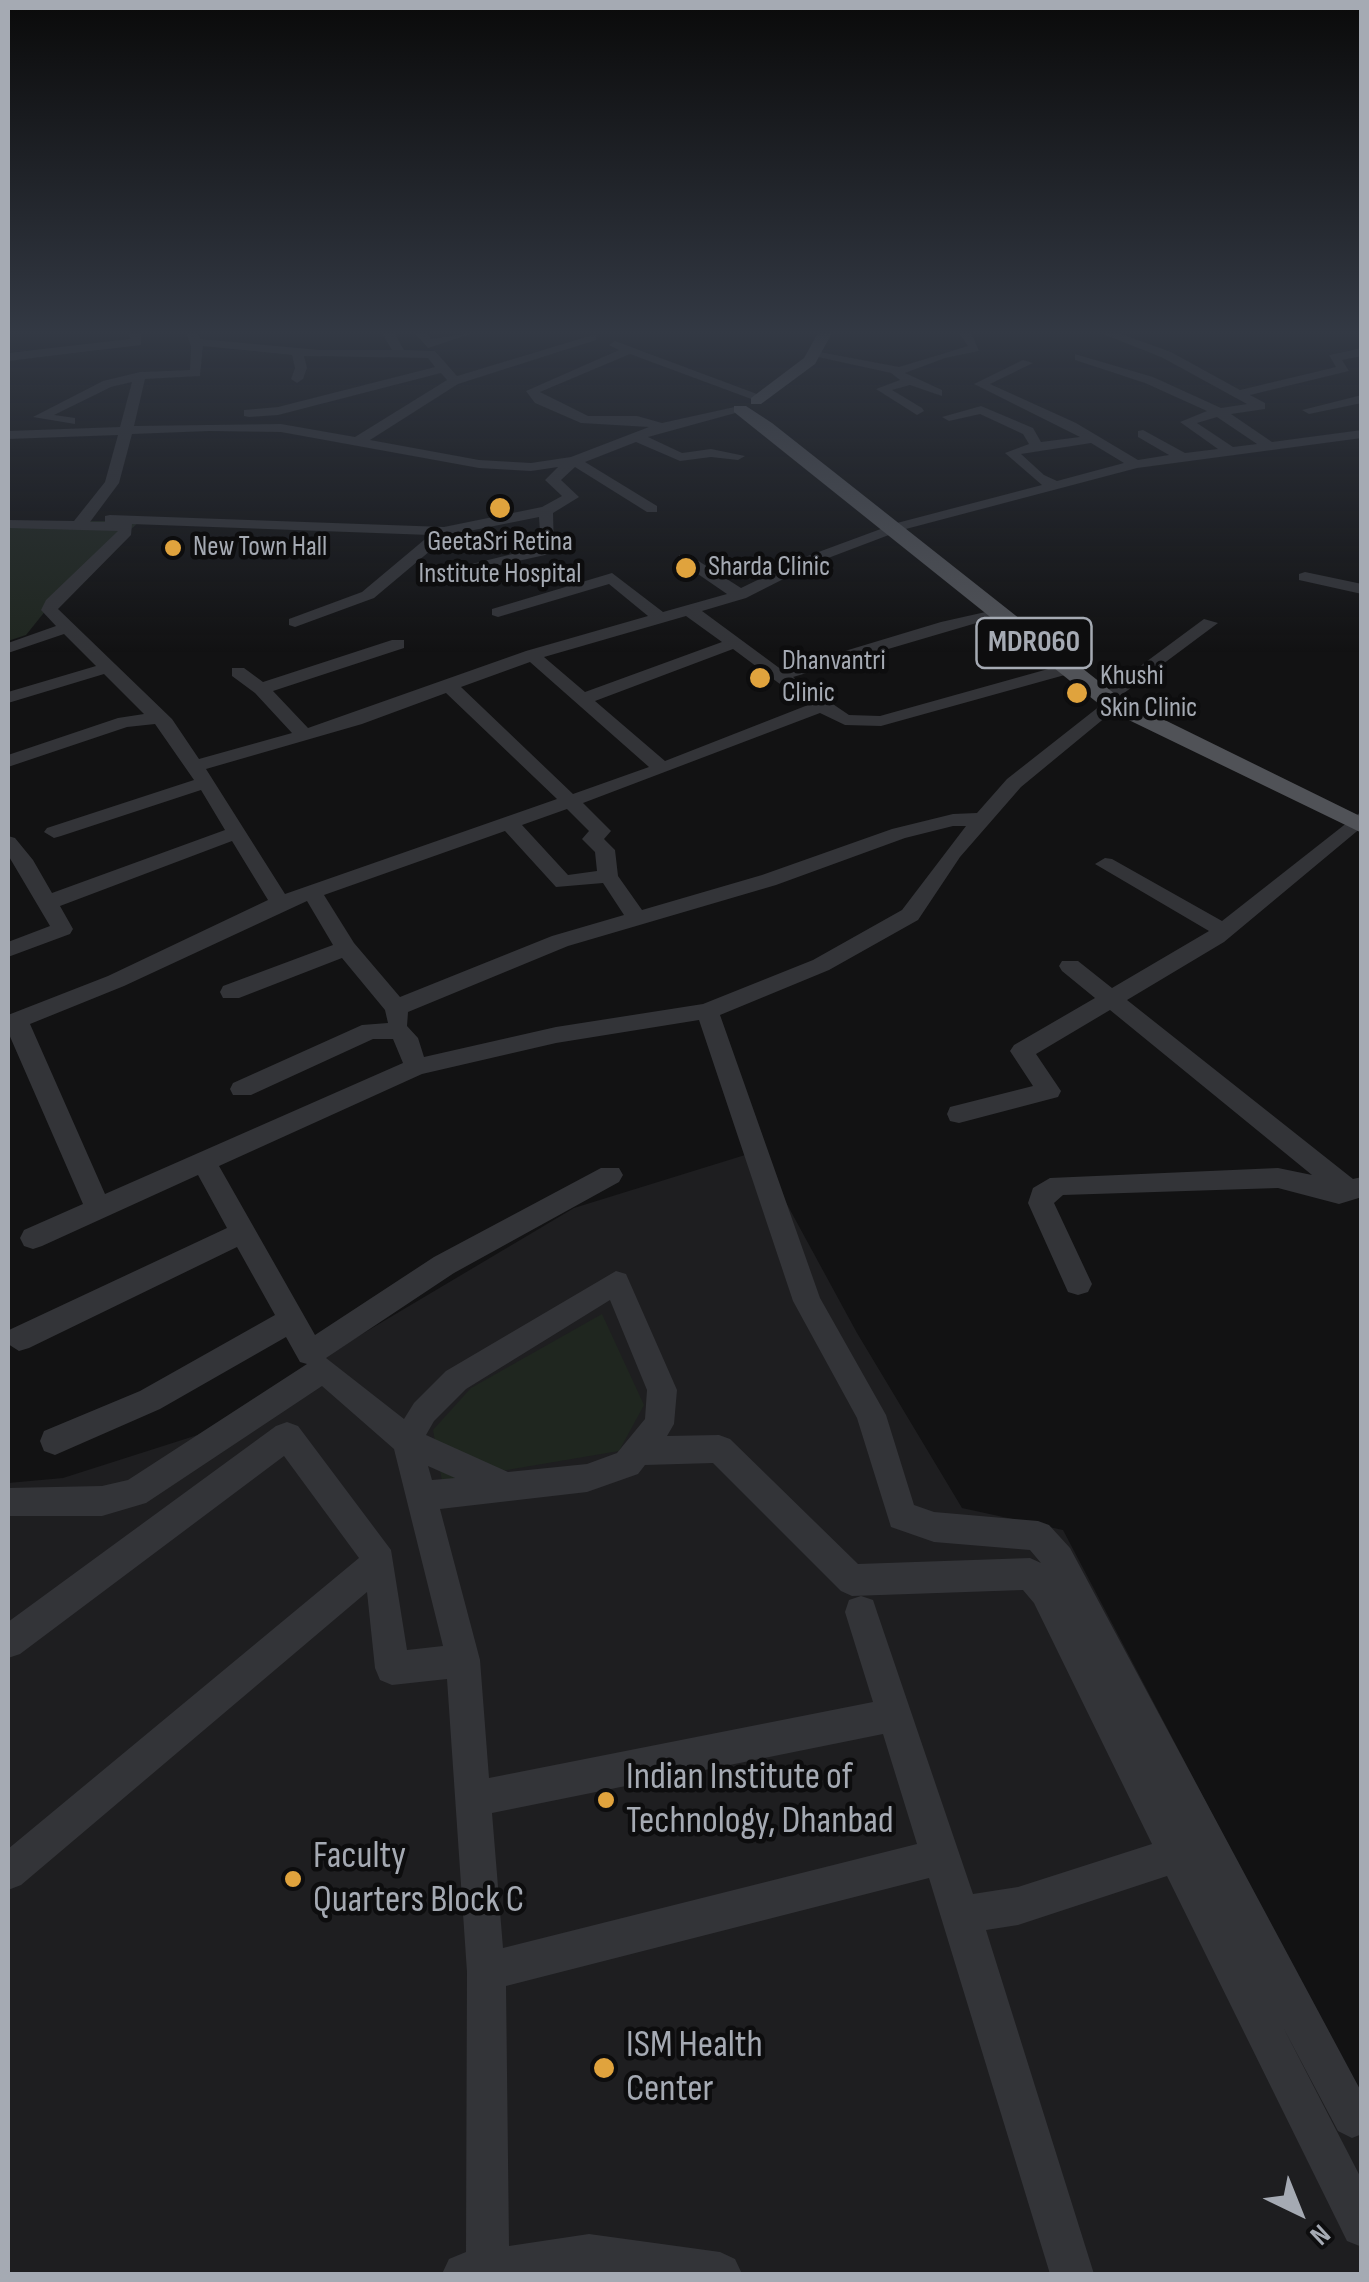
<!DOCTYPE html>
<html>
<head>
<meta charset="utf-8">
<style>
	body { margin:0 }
	#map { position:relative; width:1369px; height:2282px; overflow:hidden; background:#121213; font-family:"Sofia Sans Condensed",sans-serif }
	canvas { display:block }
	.frame { position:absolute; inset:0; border:10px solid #a5aab3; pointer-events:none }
	.north { position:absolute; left:1249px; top:2162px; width:100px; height:100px; -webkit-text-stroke:8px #0d0d0e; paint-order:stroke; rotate:137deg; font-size:28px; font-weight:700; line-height:40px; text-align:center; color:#a5aab3 }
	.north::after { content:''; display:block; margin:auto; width:35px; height:45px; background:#a5aab3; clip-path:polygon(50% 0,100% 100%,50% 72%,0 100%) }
</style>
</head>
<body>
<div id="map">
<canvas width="1369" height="2282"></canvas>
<div class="frame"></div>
<div class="north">N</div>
</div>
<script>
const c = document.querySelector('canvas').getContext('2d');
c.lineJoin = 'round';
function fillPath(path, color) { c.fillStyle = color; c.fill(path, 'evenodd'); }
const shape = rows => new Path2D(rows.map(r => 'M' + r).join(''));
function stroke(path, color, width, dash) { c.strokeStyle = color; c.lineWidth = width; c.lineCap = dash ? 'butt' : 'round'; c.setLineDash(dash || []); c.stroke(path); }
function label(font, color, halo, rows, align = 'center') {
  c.font = font + ' "Sofia Sans Condensed",sans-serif'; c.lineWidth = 9; c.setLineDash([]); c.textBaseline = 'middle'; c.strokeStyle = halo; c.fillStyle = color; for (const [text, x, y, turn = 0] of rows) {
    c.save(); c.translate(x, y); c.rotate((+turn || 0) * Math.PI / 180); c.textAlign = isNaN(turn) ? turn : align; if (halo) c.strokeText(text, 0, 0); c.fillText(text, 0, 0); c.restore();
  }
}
fillPath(shape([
	[758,1151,857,1333,962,1508,1063,1530,1361,2097,1361,2274,8,2274,8,1483,63,1478,207,1432,325,1356,574,1208]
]), '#1e1e20');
fillPath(shape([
	[8,521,140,521,55,599,26,635,8,641],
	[602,1314,644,1405,619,1451,442,1481,433,1430,471,1388]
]), '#1f261f');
fillPath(shape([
	[129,333,141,333,141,345,8,361,8,353,130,339,129,333],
	[186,333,198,333,200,339,319,350,392,350,382,333,394,333,404,350,435,351,457,376,596,334,596,340,458,384,370,440,479,460,531,463,571,457,649,427,581,423,535,403,526,391,619,350,609,345,615,341,765,397,754,400,630,354,540,392,588,416,637,416,662,423,739,406,739,412,648,437,682,453,711,449,745,456,738,460,711,457,680,461,636,442,585,462,657,506,657,512,647,512,575,467,561,480,579,497,553,513,554,553,419,583,419,577,541,547,539,517,449,535,374,598,295,627,289,625,289,619,362,592,430,535,132,524,131,535,58,609,172,719,199,759,292,733,255,693,232,676,232,668,244,668,263,682,392,640,404,640,404,648,273,691,308,728,526,651,648,616,609,584,498,617,492,615,492,609,612,573,663,612,727,594,679,561,679,555,689,555,741,588,805,557,897,523,1042,485,1005,453,1029,444,1023,434,980,414,949,421,942,417,981,406,1033,428,1041,442,1080,437,974,384,1023,360,1033,363,990,384,1076,423,1138,460,1169,455,1138,437,1138,431,1143,430,1185,453,1218,449,1180,422,1207,411,1145,383,1075,360,1075,354,1153,377,1221,408,1247,404,1163,358,1101,333,1118,333,1171,352,1240,390,1336,367,1329,355,1362,348,1362,356,1342,360,1349,371,1250,395,1265,403,1265,409,1231,414,1272,442,1362,430,1362,438,1137,468,902,530,815,563,746,598,702,611,782,670,941,622,999,609,1007,614,793,677,849,715,880,716,1066,664,1072,665,1072,673,881,726,845,725,820,713,583,803,611,831,604,839,615,850,618,876,642,910,762,875,892,829,953,814,977,813,1007,779,1110,698,1105,694,1108,690,1204,619,1218,623,1116,699,1121,703,1118,707,1021,787,960,857,918,920,829,970,720,1015,820,1298,886,1415,914,1505,934,1512,1038,1521,1049,1525,1070,1548,1362,2093,1362,2134,1352,2138,1338,2131,1283,2027,1362,2180,1362,2247,1347,2241,1167,1876,1018,1925,986,1930,1094,2274,1050,2274,929,1878,506,1986,509,2246,589,2234,720,2252,735,2259,742,2274,442,2274,449,2259,466,2252,467,1972,447,1679,392,1685,380,1680,375,1668,367,1592,21,1885,8,1890,8,1849,359,1558,284,1456,20,1654,8,1658,8,1622,276,1426,287,1422,298,1426,391,1550,407,1650,443,1646,394,1449,322,1386,146,1503,102,1516,8,1516,8,1488,102,1486,128,1480,307,1364,300,1362,286,1337,160,1409,55,1455,44,1451,40,1441,44,1431,140,1391,275,1315,237,1247,29,1348,19,1351,8,1344,9,1330,227,1228,198,1175,42,1246,33,1249,24,1246,20,1238,24,1230,83,1204,8,1032,8,1015,108,976,268,900,232,841,60,906,73,929,70,934,8,957,8,942,50,926,8,855,8,836,15,838,33,860,52,893,225,830,201,790,61,836,54,838,44,832,47,828,194,780,155,724,127,727,8,767,8,755,118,718,144,714,104,674,8,703,8,692,96,666,64,634,8,653,8,643,56,626,41,610,46,600,118,531,8,528,8,520,74,521,105,482,118,435,8,439,8,431,120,427,132,382,111,387,54,415,75,418,75,424,33,417,103,381,140,372,190,370,191,346,186,333],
	[203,346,292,355,295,368,291,379,297,383,303,379,307,368,304,356,428,358,435,367,278,407,244,410,244,416,249,417,278,415,441,373,447,380,355,437,281,424,134,426,145,379,200,376,203,346],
	[1217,417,1257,444,1233,447,1197,423,1217,417],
	[209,431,281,432,479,468,531,471,558,467,545,480,562,496,542,507,444,527,110,515,105,516,105,522,90,522,119,483,132,434,209,431],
	[1091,443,1124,463,1057,481,1044,475,1021,454,1091,443],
	[686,616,722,642,585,692,544,657,686,616],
	[733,649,808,705,665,761,595,701,733,649],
	[530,662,649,767,573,794,461,687,530,662],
	[446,693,557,799,285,894,206,769,362,724,446,693],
	[567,809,589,831,582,839,595,852,597,871,568,875,522,825,567,809],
	[953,826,966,826,902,910,813,960,703,1004,556,1027,424,1057,418,1038,407,1026,408,1012,568,946,776,885,905,838,953,826],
	[505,831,556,887,603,883,624,915,552,936,400,997,354,943,324,895,505,831],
	[307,901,333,945,223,986,220,992,223,998,239,998,342,958,385,1010,388,1023,362,1025,233,1083,230,1089,233,1095,251,1095,373,1039,393,1039,403,1063,105,1194,30,1024,124,986,307,901],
	[699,1020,793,1301,857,1418,891,1527,934,1542,1030,1550,1041,1563,1030,1558,858,1564,730,1439,719,1435,667,1436,674,1424,677,1390,626,1274,616,1271,446,1371,414,1403,404,1419,326,1358,454,1273,619,1182,623,1175,619,1168,601,1168,434,1257,315,1335,219,1166,422,1074,556,1043,699,1020],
	[610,1300,647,1390,645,1419,617,1453,587,1464,508,1472,426,1435,434,1421,466,1389,610,1300],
	[713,1463,841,1591,852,1596,1023,1590,1034,1603,1152,1844,1018,1887,973,1894,877,1612,873,1600,861,1596,849,1600,845,1612,873,1702,489,1778,480,1660,440,1509,587,1492,638,1474,645,1465,713,1463],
	[428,1466,455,1478,432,1480,428,1466],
	[883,1734,917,1844,503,1948,492,1813,883,1734],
	[415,333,427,333,431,339,473,333,428,348,415,333],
	[959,333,971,333,979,351,945,358,905,373,942,390,942,396,910,385,892,390,922,408,924,411,917,415,876,389,900,380,891,373,809,355,815,351,899,367,968,346,959,333],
	[1362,395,1362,403,1309,414,1302,410,1362,395],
	[1305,572,1362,584,1362,594,1299,580,1299,574,1305,572],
	[1362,811,1362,827,1224,942,1127,1000,1353,1179,1362,1177,1362,1197,1339,1204,1278,1188,1063,1195,1054,1203,1092,1284,1088,1292,1078,1295,1068,1292,1028,1203,1033,1188,1050,1178,1278,1168,1312,1175,1110,1010,1036,1054,1061,1091,1058,1097,959,1123,950,1121,947,1114,950,1107,1033,1086,1010,1051,1014,1045,1095,998,1062,971,1059,966,1062,961,1078,961,1112,988,1209,931,1095,864,1105,858,1112,859,1222,921,1362,811]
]), '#333438');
fillPath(shape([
	[818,333,832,333,815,364,761,404,751,404,751,398,804,358,818,333],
	[734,406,746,406,772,423,1120,698,1362,817,1362,833,1104,708,734,412,734,406]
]), '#505257');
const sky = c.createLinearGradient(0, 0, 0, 653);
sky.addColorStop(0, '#0a0a0a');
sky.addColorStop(0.51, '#333944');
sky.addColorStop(1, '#33394400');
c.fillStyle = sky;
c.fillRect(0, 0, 1369, 653);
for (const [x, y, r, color] of [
	[500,508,12,"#e0a33d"],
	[173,548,10,"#e0a33d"],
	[686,568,12,"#e0a33d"],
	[760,678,12,"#e0a33d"],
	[1077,693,12,"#e0a33d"],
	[606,1800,10,"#e0a33d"],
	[293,1879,10,"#e0a33d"],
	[604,2068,12,"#e0a33d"]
]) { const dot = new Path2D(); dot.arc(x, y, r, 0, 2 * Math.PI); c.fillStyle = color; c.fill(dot); stroke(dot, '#0d0d0e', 4); }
label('28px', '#a5aab3', '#0d0d0e', [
	["GeetaSri Retina",500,543,"center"],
	["Institute Hospital",500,575,"center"],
	["New Town Hall",193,548],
	["Sharda Clinic",708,568],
	["Dhanvantri",782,662],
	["Clinic",782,694],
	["Khushi",1100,677],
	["Skin Clinic",1100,709]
], 'left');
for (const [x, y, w] of [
	[1034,643,115]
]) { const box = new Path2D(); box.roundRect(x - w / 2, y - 25, w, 50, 8); c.fillStyle = '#0d0d0e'; c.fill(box); stroke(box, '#a5aab3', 2.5); }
label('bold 30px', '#a5aab3', null, [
	["MDR060",1034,643]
]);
label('38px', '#a5aab3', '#0d0d0e', [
	["Indian Institute of",626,1778],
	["Technology, Dhanbad",626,1822],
	["Faculty",313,1857],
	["Quarters Block C",313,1901],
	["ISM Health",626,2046],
	["Center",626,2090]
], 'left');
</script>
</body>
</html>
